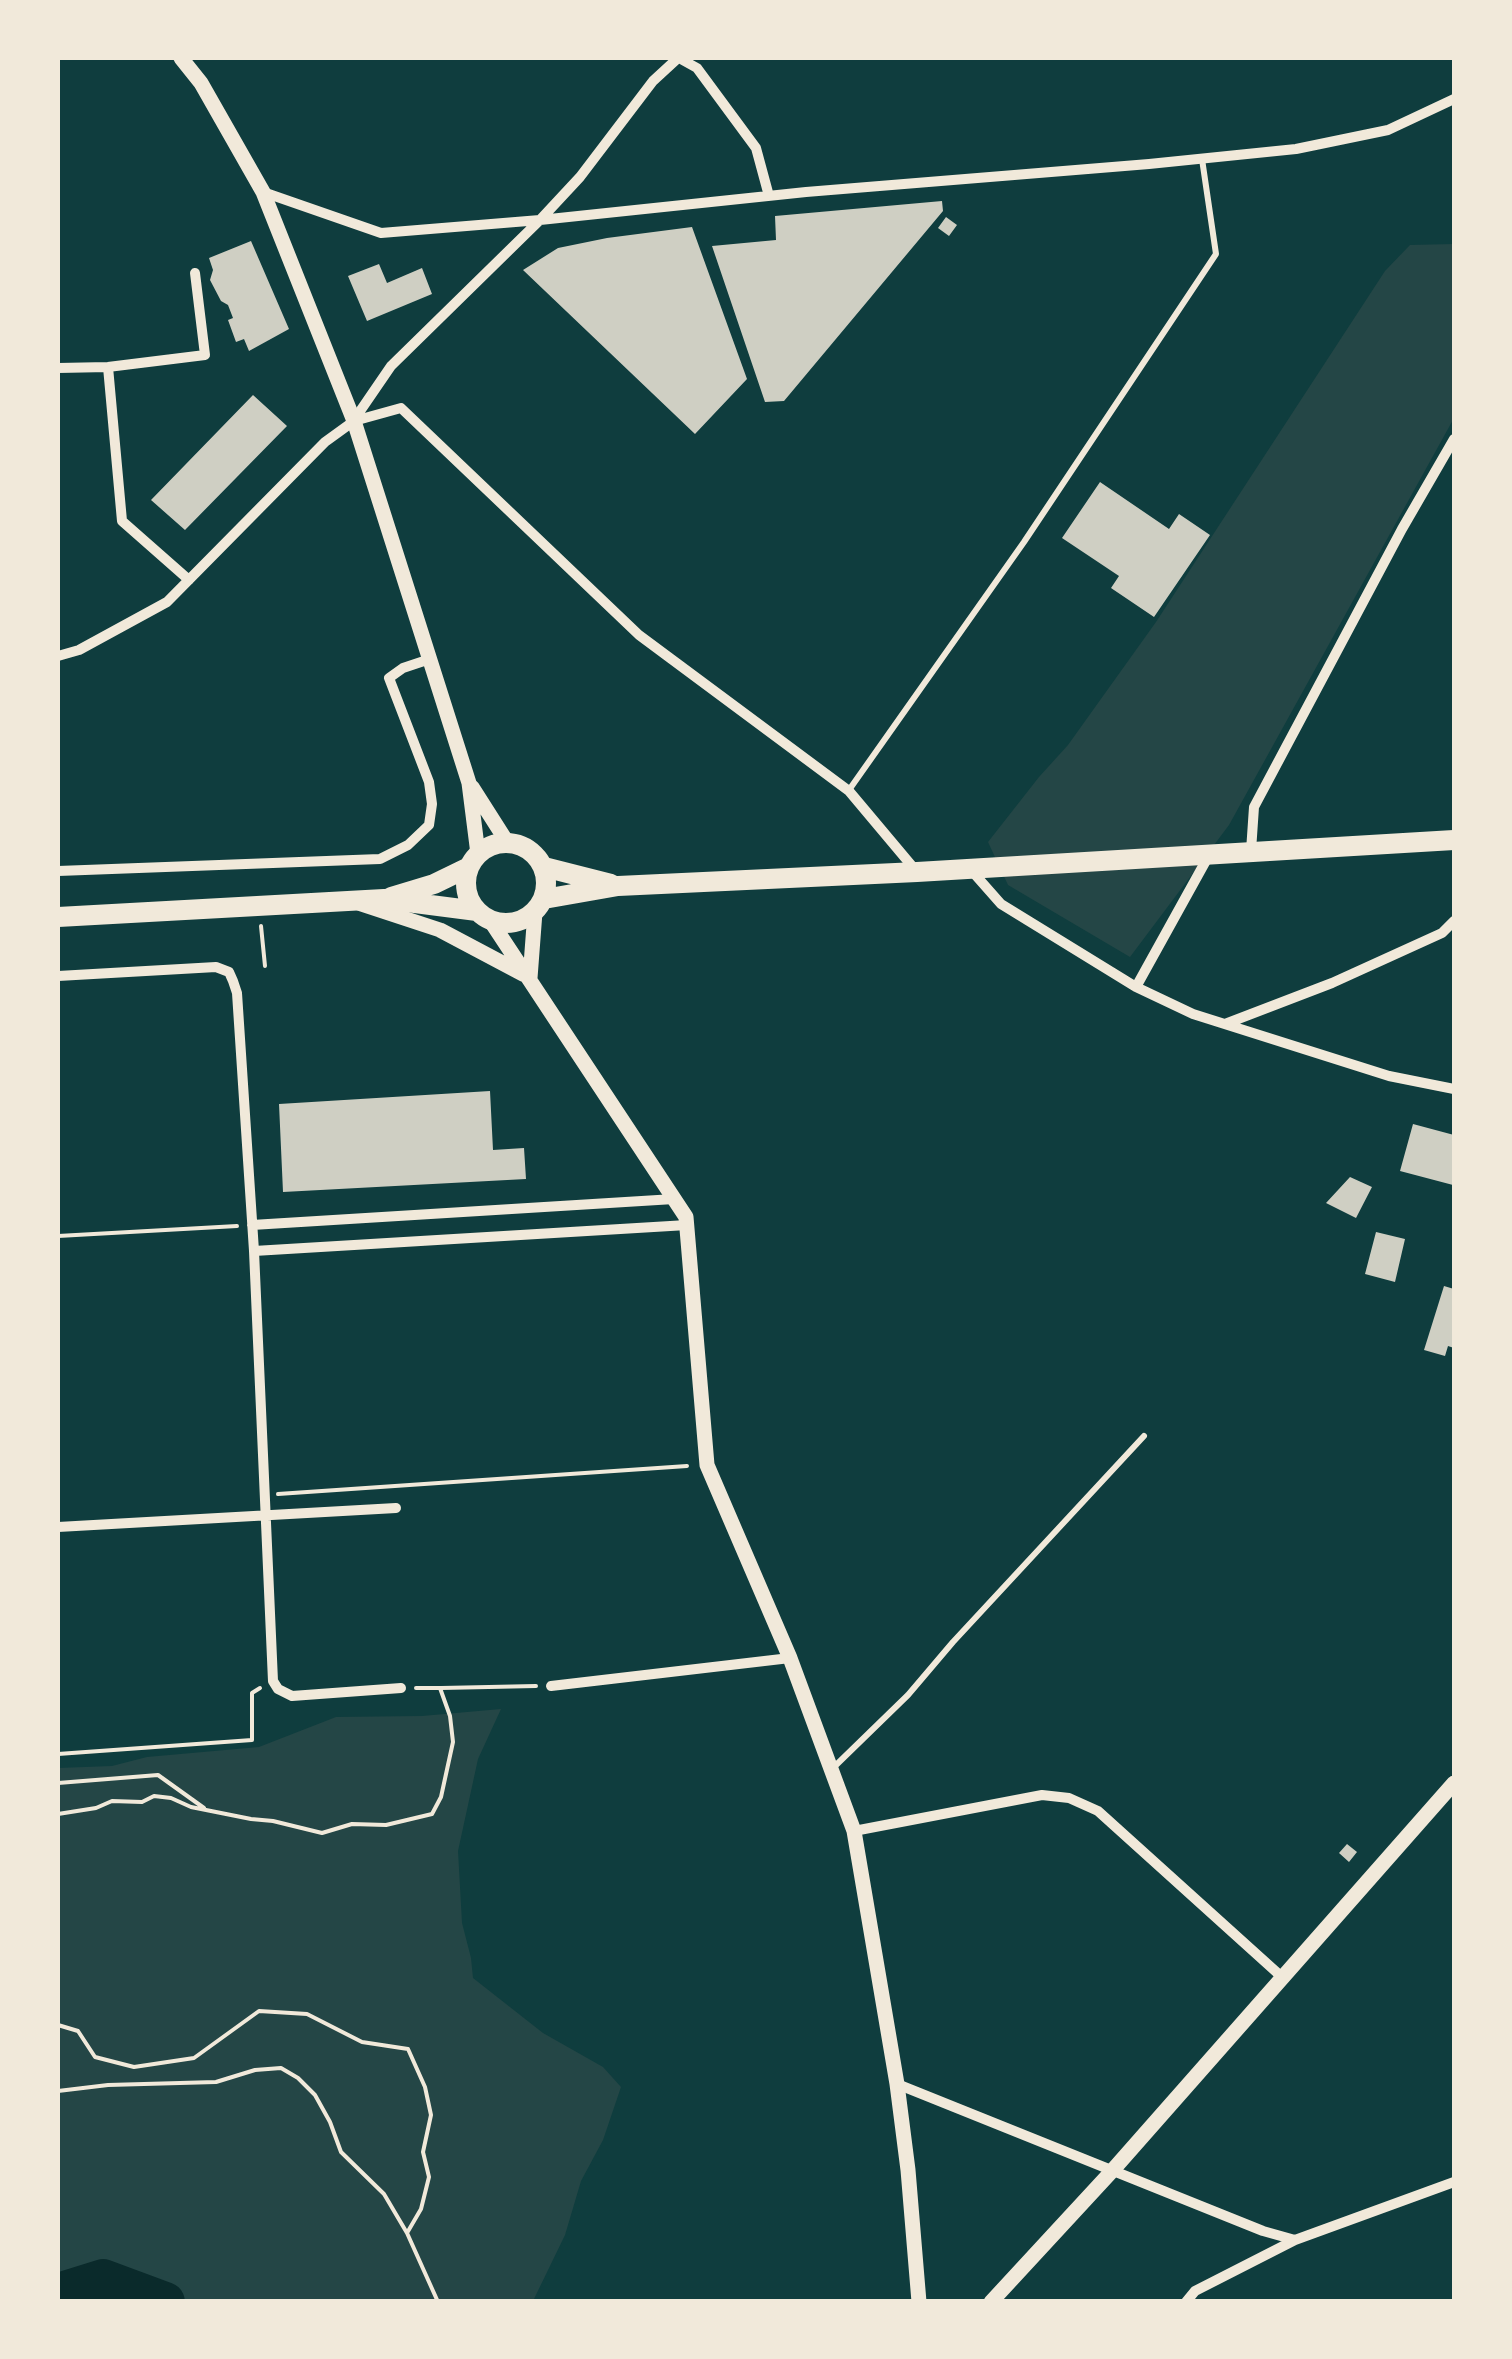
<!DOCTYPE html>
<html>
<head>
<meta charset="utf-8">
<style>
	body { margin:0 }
	#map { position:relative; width:1512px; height:2359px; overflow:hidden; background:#0f3d3e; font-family:Arial,sans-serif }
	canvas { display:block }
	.frame { position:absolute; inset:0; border:60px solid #f1e9da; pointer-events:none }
</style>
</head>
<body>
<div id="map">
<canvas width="1512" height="2359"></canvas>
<div class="frame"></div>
</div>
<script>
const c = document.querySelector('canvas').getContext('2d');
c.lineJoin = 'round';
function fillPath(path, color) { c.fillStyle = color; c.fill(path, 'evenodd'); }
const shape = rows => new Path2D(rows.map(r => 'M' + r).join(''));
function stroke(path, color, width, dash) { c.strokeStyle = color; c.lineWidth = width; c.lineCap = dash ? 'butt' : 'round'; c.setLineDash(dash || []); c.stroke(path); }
fillPath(shape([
	[1454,244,1454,418,1229,825,1130,957,1008,885,988,842,1039,777,1068,745,1156,622,1385,271,1410,245],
	[501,1709,478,1759,458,1851,462,1923,471,1958,473,1978,543,2033,603,2067,621,2087,603,2140,581,2181,565,2235,533,2301,58,2301,58,1768,112,1766,147,1757,259,1747,336,1717,422,1716]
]), '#244646');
stroke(shape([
	[58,2293,103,2279,165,2302]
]), '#0a2a2b', 40);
fillPath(shape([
	[942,201,943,211,784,401,765,402,712,246,776,240,775,216],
	[946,217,957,225,949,236,938,228],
	[692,227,747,379,695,434,523,270,558,248,607,238],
	[251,241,289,329,249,351,244,339,236,342,228,320,233,318,228,305,221,301,210,280,213,270,209,258],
	[379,264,387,283,422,268,432,294,367,321,348,276],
	[253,395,287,426,185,530,151,500],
	[1100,482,1169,529,1179,514,1210,535,1154,617,1111,588,1119,576,1062,538],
	[490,1091,493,1150,524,1148,526,1179,283,1192,279,1104],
	[1413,1124,1454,1135,1453,1185,1400,1171],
	[1350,1177,1372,1187,1356,1218,1326,1203],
	[1376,1232,1405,1239,1395,1282,1365,1274],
	[1444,1286,1454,1289,1454,1348,1448,1346,1445,1356,1424,1350],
	[1347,1844,1357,1852,1349,1862,1339,1853]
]), '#cfcfc3');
stroke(shape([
	[261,926,265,966],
	[58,1236,237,1226],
	[278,1494,687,1466],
	[441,1688,536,1686],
	[58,1754,252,1740,252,1693,260,1688],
	[58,1783,158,1775,204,1808],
	[58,1814,96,1808,112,1801,142,1802,154,1796,171,1798,191,1807,251,1819,273,1821,322,1833,352,1824,386,1825,432,1814,441,1797,453,1742,450,1716,440,1688,416,1688],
	[58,2025,78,2031,95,2057,134,2067,194,2058,259,2011,307,2014,362,2042,408,2049,425,2087,431,2115,423,2152,429,2177,421,2209,407,2233,438,2302],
	[58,2091,108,2085,216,2082,255,2070,281,2068,298,2078,315,2095,330,2122,341,2152,384,2194,407,2233]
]), '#f1e9da', 4);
stroke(shape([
	[849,790,1024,542,1216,254,1202,159],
	[834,1767,908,1695,953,1642,1144,1436]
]), '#f1e9da', 6);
stroke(shape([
	[679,58,697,68,756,148,769,196],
	[263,192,381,233,540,220,806,192,1149,164,1296,149,1388,130,1454,99],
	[108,367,122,521,189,580],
	[58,368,108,367,205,355,195,273],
	[354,420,391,366,540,220,580,177,653,81,678,58],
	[58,656,79,650,167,602,325,442,354,421,401,408,639,635,849,791,917,872],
	[1251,851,1254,807,1402,529,1454,439],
	[971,870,1001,904,1136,987,1193,1014,1389,1076,1454,1089],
	[58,871,380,859,408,845,429,825,432,804,429,782,389,678,403,668,430,659],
	[58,976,216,967,229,972,233,981,237,993,254,1251,273,1681,278,1689,292,1696,401,1688],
	[1136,987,1208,857],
	[1225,1024,1332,983,1442,933,1454,921],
	[252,1225,674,1199],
	[254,1251,687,1225],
	[58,1527,396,1508],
	[551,1686,790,1658],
	[854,1831,1042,1795,1069,1798,1098,1811,1283,1978],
	[897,2084,1263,2231,1295,2240],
	[1186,2302,1195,2291,1295,2240,1454,2182]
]), '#f1e9da', 10);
stroke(shape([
	[181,58,201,83,263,192,354,421,469,783,478,854],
	[472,787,507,842],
	[361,904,440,930,523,974],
	[490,920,686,1217,707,1465,790,1658,854,1831,897,2084,908,2170,919,2302],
	[530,978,535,912],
	[991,2302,1112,2171,1454,1783]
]), '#f1e9da', 15);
stroke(shape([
	'466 883a40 40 0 1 1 80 0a40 40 0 1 1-80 0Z',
	[544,867,611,884],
	[391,897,434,884,469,867],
	[544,899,618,886,917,872,1454,840],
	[58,917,384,899,477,911]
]), '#f1e9da', 20);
</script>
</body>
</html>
